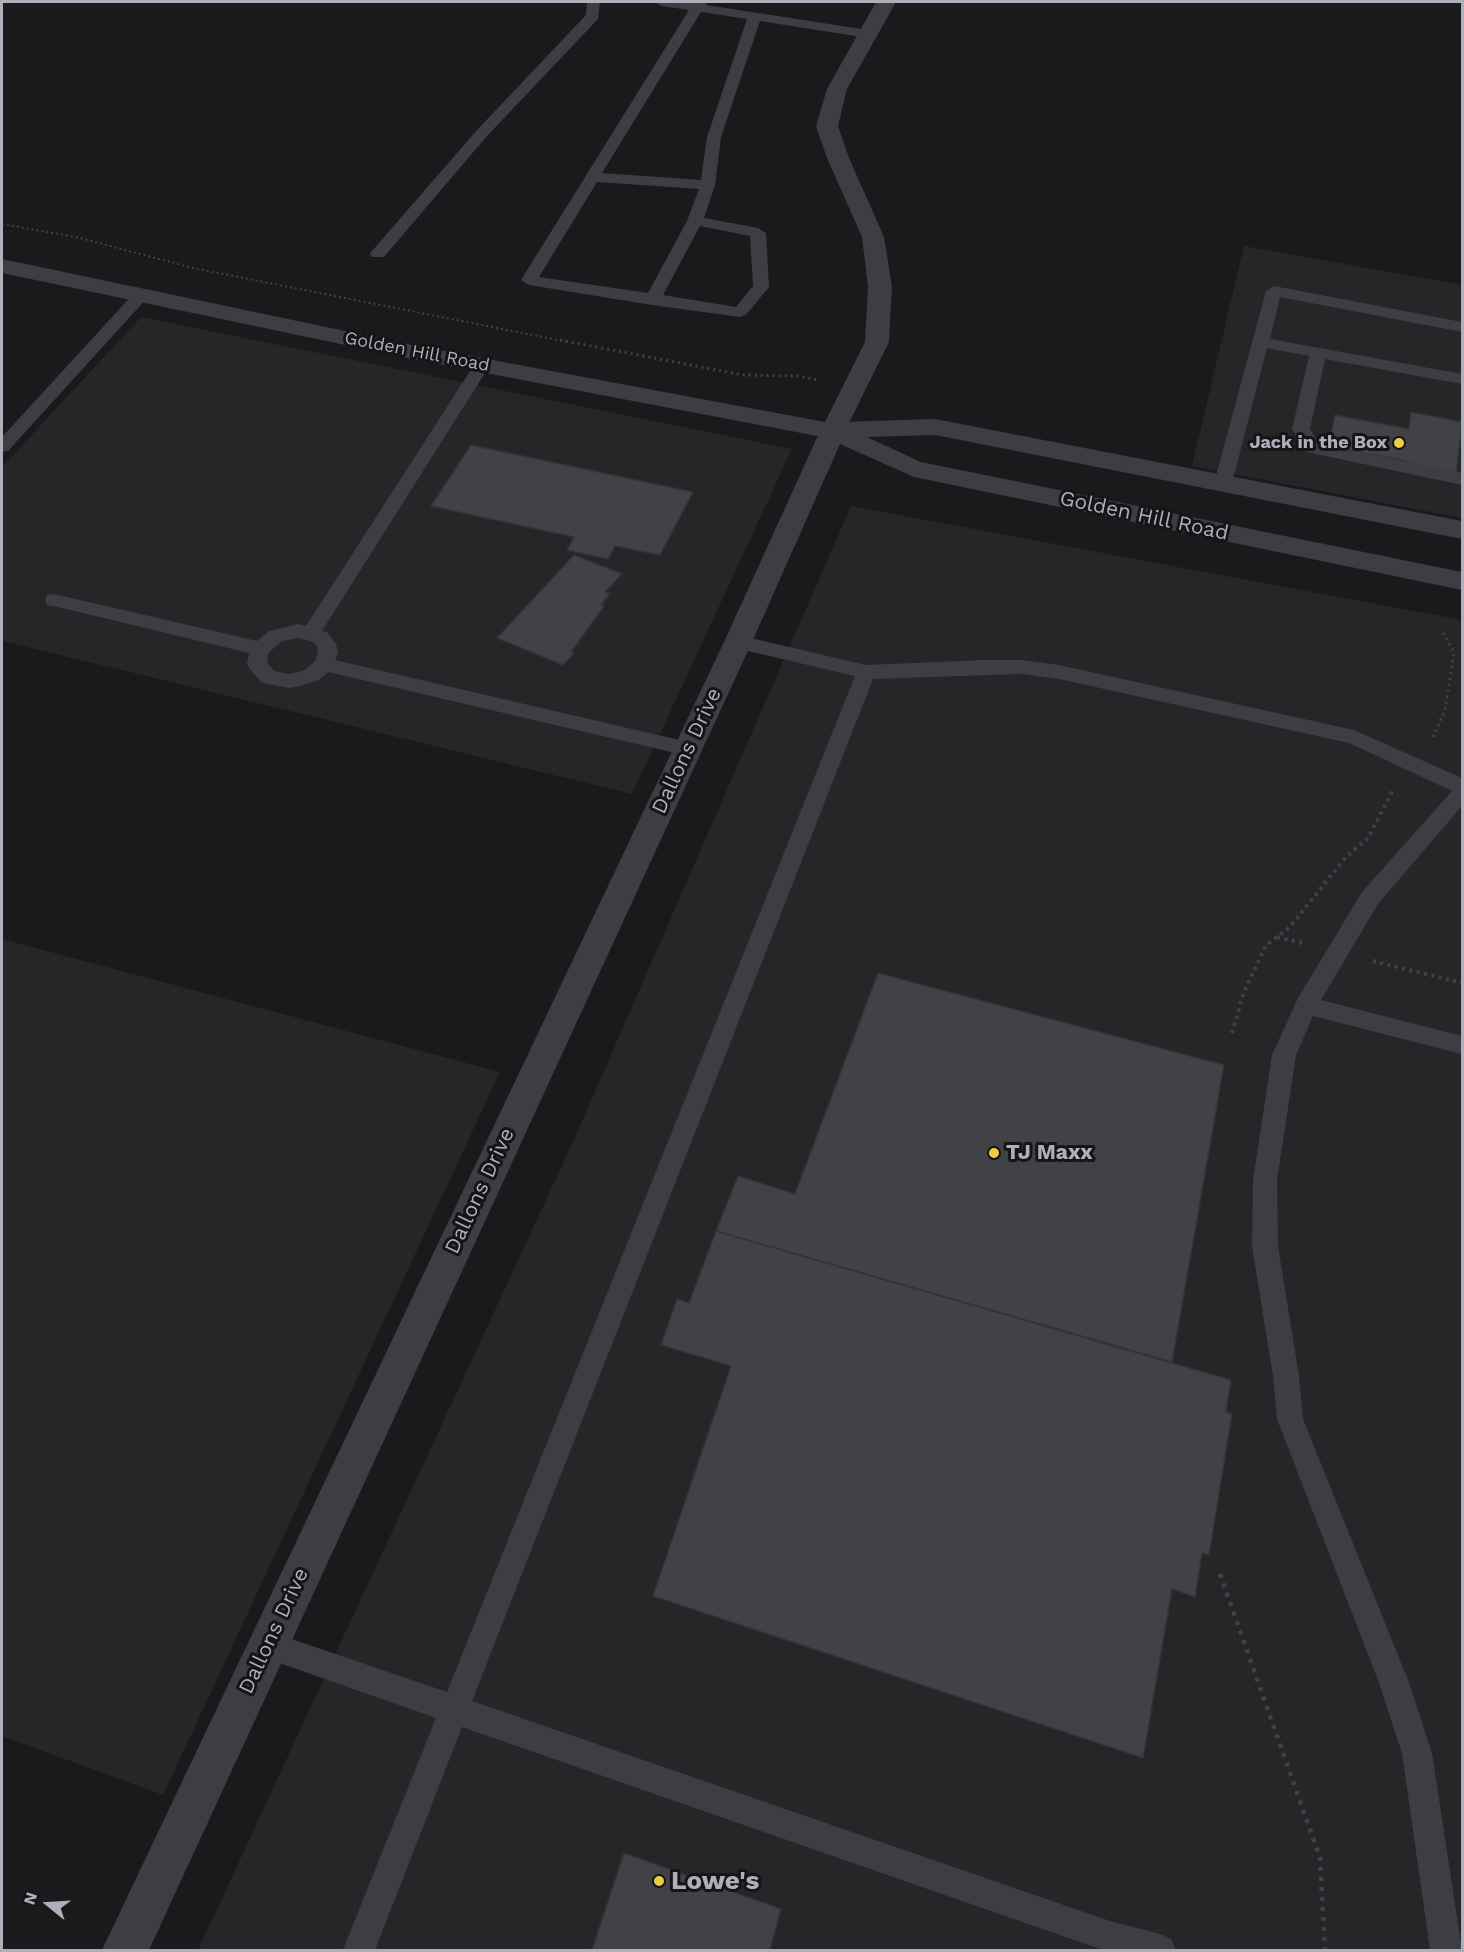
<!DOCTYPE html>
<html>
<head>
<meta charset="utf-8">
<style>
	body { margin:0 }
	#map { position:relative; width:1464px; height:1952px; overflow:hidden; background:#1a1a1c; font-family:"Work Sans",sans-serif }
	canvas { display:block }
	.frame { position:absolute; inset:0; border:3px solid #adafbb; pointer-events:none }
	.north { position:absolute; left:18px; top:1874px; width:60px; height:60px; -webkit-text-stroke:4px #151517; paint-order:stroke; rotate:288deg; font-size:16px; font-weight:700; line-height:24px; text-align:center; color:#adafbb }
	.north::after { content:''; display:block; margin:auto; width:21px; height:27px; background:#adafbb; clip-path:polygon(50% 0,100% 100%,50% 72%,0 100%) }
</style>
</head>
<body>
<div id="map">
<canvas width="1464" height="1952"></canvas>
<div class="frame"></div>
<div class="north">N</div>
</div>
<script>
const c = document.querySelector('canvas').getContext('2d');
c.lineJoin = 'round';
function fillPath(path, color) { c.fillStyle = color; c.fill(path, 'evenodd'); }
const shape = rows => new Path2D(rows.map(r => 'M' + r).join(''));
function stroke(path, color, width, dash) { c.strokeStyle = color; c.lineWidth = width; c.lineCap = dash ? 'butt' : 'round'; c.setLineDash(dash || []); c.stroke(path); }
function label(font, color, halo, rows, align = 'center') {
  c.font = font + ' "Work Sans",sans-serif'; c.lineWidth = 6; c.setLineDash([]); c.textBaseline = 'middle'; c.strokeStyle = halo; c.fillStyle = color; for (const [text, x, y, turn = 0] of rows) {
    c.save(); c.translate(x, y); c.rotate((+turn || 0) * Math.PI / 180); c.textAlign = isNaN(turn) ? turn : align; if (halo) c.strokeText(text, 0, 0); c.fillText(text, 0, 0); c.restore();
  }
}
fillPath(shape([
	[1244,246,1462,285,1462,518,1192,466],
	[141,317,792,449,632,794,2,641,2,467],
	[851,506,1462,620,1462,1950,198,1950,572,1144],
	[2,939,500,1072,163,1795,2,1736]
]), '#262629');
const building = shape([
	[1411,412,1462,422,1456,475,1406,466,1406,461,1346,450,1347,445,1330,442,1335,415,1409,429,1411,412],
	[471,445,693,492,660,555,615,546,608,559,567,550,574,537,431,506,471,445],
	[574,555,622,574,605,592,610,594,601,605,604,606,571,652,574,653,563,665,497,638,574,555],
	[878,973,1224,1065,1172,1362,716,1231,738,1176,795,1194,878,973],
	[716,1231,1231,1380,1226,1412,1232,1414,1209,1555,1202,1553,1195,1597,1172,1589,1143,1758,653,1596,731,1366,661,1345,677,1299,689,1303,716,1231],
	[624,1853,781,1909,770,1950,592,1950,624,1853]
]);
fillPath(building, '#414246');
stroke(building, '#343438', 1.5);
stroke(shape([
	[2,224,76,237,193,268,568,342]
]), '#414248', 2, [2, 3]);
stroke(shape([
	[560,340,743,375,798,376,818,380],
	[1433,737,1445,710,1454,652,1442,631]
]), '#414248', 3, [2, 4]);
stroke(shape([
	[1302,943,1277,937,1289,928,1346,857,1368,838,1393,790],
	[1373,961,1462,983],
	[1232,1033,1244,992,1266,945,1277,937]
]), '#414248', 4, [3, 4.5]);
stroke(shape([
	[1220,1574,1320,1858,1325,1950]
]), '#414248', 4.5, [4, 6]);
fillPath(shape([
	[587,2,600,2,598,19,487,136,384,257,372,257,370,254,372,251,477,130,586,15,587,2],
	[655,2,707,2,706,5,868,30,875,34,868,38,760,21,721,137,715,185,704,218,758,228,766,233,769,287,746,315,740,317,652,305,529,285,521,280,689,10,662,6,655,2],
	[701,12,747,19,707,137,701,180,602,173,701,12],
	[597,182,699,189,687,221,648,293,539,277,597,182],
	[700,226,750,236,753,286,736,307,663,295,700,226],
	[1274,286,1462,322,1462,332,1280,297,1270,339,1462,374,1462,384,1325,359,1310,429,1319,444,1462,473,1462,485,1307,452,1292,429,1309,356,1267,348,1232,483,1229,487,1223,489,1217,487,1214,483,1266,291,1274,286],
	[142,289,148,291,150,294,148,297,8,451,2,452,2,437,136,291,142,289],
	[482,360,490,365,322,631,327,632,336,644,338,652,335,660,688,742,695,744,698,749,695,754,688,756,328,672,319,680,300,686,289,688,268,684,261,682,250,669,247,664,249,653,54,606,47,605,45,600,47,595,54,594,257,641,269,631,299,624,306,626,474,365,482,360],
	[299,638,313,642,317,646,318,652,315,661,305,670,298,672,289,674,274,671,267,662,268,653,282,641,299,638],
	[738,635,866,665,984,660,1021,660,1059,665,1354,730,1462,778,1462,806,1378,904,1321,1000,1462,1036,1462,1054,1313,1016,1296,1055,1277,1180,1278,1246,1299,1376,1303,1419,1408,1680,1432,1753,1462,1950,1430,1950,1402,1753,1378,1680,1277,1419,1273,1376,1252,1246,1253,1180,1272,1055,1298,998,1362,892,1452,791,1349,743,1059,679,1021,674,873,679,472,1701,1110,1921,1160,1934,1171,1939,1176,1950,1103,1950,462,1727,375,1950,343,1950,436,1718,268,1659,258,1655,254,1645,258,1635,268,1631,447,1692,855,676,731,647,728,642,731,637,738,635]
]), '#3d3d43');
fillPath(shape([
	[876,2,896,2,847,89,838,126,849,158,884,237,892,287,889,342,842,437,833,439,412,359,2,273,2,259,412,345,825,422,865,342,868,287,862,237,827,158,816,126,827,89,876,2]
]), '#3d3d43');
fillPath(shape([
	[935,419,1462,521,1462,539,935,435,867,437,921,462,1462,572,1462,590,914,477,840,444,752,642,149,1950,102,1950,724,642,820,431,824,425,838,422,935,419]
]), '#3d3d43');
for (const [x, y, r, color] of [
	[1399,443,6,"#ecce42"],
	[994,1153,6,"#ecce42"],
	[659,1881,6,"#ecce42"]
]) { const dot = new Path2D(); dot.arc(x, y, r, 0, 2 * Math.PI); c.fillStyle = color; c.fill(dot); stroke(dot, '#151517', 2); }
label('18px', '#adafbb', '#151517', [
	["Golden Hill Road",417,352,11]
]);
label('bold 18px', '#adafbb', '#151517', [
	["Jack in the Box",1387,443]
], 'right');
label('21px', '#adafbb', '#151517', [
	["Golden Hill Road",1144,516,12],
	["Dallons Drive",687,751,-65],
	["Dallons Drive",480,1191,-65],
	["Dallons Drive",274,1631,-65]
]);
label('bold 21px', '#adafbb', '#151517', [
	["TJ Maxx",1006,1153]
], 'left');
label('bold 26px', '#adafbb', '#151517', [
	["Lowe's",671,1881]
], 'left');
</script>
</body>
</html>
